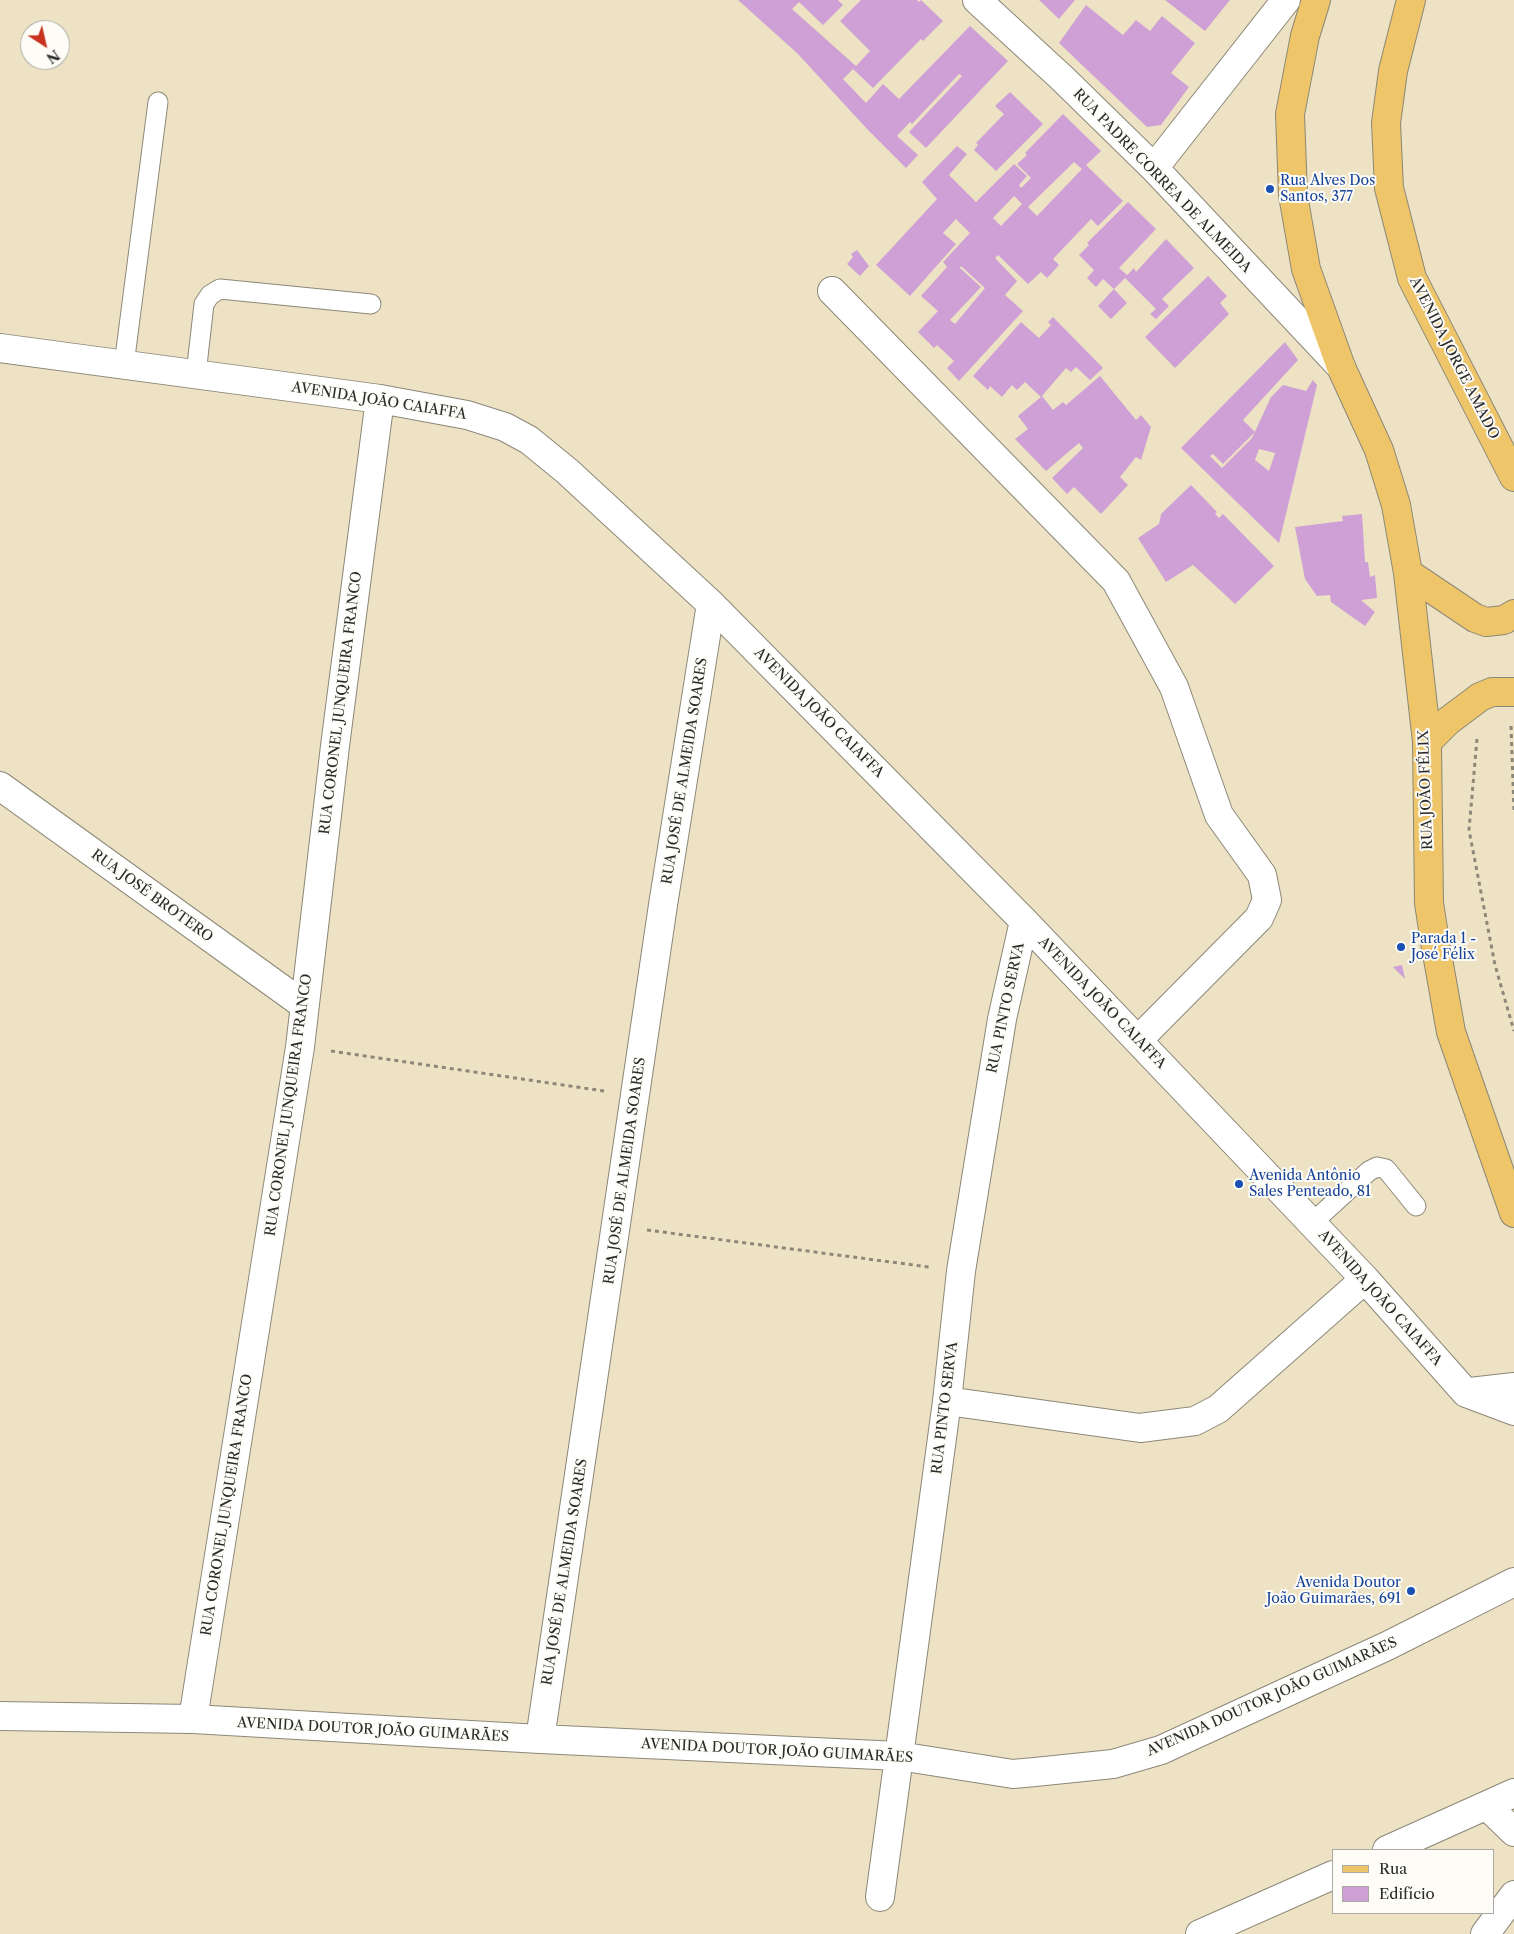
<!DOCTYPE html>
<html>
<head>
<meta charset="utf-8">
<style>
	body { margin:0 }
	#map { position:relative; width:1514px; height:1934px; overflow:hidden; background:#ede3c4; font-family:"Libre Caslon Text",serif }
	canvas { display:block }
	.legend { position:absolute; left:1332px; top:1849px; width:162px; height:65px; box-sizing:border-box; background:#fdfcf7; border:1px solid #a9a8a5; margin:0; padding:6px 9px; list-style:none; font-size:15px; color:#2b2b2b }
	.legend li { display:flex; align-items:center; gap:10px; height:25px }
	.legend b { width:25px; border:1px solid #a9a8a5 }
	.north { position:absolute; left:20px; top:20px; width:50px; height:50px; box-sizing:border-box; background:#fdfcf7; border:1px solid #a9a8a5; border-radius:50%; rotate:145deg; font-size:14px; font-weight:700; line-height:20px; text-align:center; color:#2b2b2b }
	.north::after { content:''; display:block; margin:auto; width:18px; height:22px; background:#c8321e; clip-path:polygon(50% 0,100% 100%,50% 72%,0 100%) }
</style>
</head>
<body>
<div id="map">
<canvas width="1514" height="1934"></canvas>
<ul class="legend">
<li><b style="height:6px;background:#eec569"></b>Rua</li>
<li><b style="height:14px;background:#cea0d5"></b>Edifício</li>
</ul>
<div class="north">N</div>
</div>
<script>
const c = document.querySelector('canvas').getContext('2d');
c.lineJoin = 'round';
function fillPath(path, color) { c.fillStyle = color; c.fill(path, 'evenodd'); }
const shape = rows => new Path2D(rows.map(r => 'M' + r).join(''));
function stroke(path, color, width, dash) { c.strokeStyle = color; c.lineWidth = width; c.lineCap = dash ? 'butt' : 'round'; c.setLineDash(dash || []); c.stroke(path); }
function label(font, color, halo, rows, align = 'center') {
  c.font = font + ' "Libre Caslon Text",serif'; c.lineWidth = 4; c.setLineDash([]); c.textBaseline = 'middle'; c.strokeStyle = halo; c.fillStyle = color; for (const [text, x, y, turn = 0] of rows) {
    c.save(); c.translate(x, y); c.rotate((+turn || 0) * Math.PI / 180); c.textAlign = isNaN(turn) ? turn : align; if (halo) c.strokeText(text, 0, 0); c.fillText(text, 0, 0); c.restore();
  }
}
fillPath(shape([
	[738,0,838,0,843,5,823,25,799,2,792,9,856,66,870,51,840,21,861,0,917,0,919,2,921,0,943,21,923,41,921,39,873,88,853,69,843,79,866,103,883,84,899,99,970,26,1008,61,926,148,909,132,962,76,959,74,912,124,910,122,897,136,918,155,906,168,868,130,797,53],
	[1039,0,1075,0,1059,19],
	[1165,0,1230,0,1205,31],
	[1086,5,1123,35,1136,20,1150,31,1162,16,1195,43,1171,73,1189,87,1161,125,1147,127,1059,43],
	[1010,92,1043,124,996,171,974,150,978,145,976,143,1004,114,995,106],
	[1063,114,1101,151,1086,165,1123,201,1098,226,1091,219,1053,259,1059,265,1047,278,1041,272,1028,284,998,255,995,258,1017,281,1005,295,1023,311,959,381,947,368,954,361,937,345,934,348,918,332,938,311,921,296,947,267,943,262,970,233,956,219,943,233,956,244,910,296,876,265,937,199,922,182,957,146,967,154,949,175,976,202,1014,164,1027,176,1019,185,1021,188,1031,178,1017,164,1027,155,1025,153],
	[1074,162,1082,169,1037,216,1028,207],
	[1014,196,1022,204,1001,226,993,218],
	[961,266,985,288,955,324,950,320,981,287,960,268],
	[1128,202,1156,229,1119,268,1127,275,1134,268,1136,272,1166,239,1194,268,1162,299,1169,306,1156,319,1150,314,1156,309,1125,278,1114,289,1127,303,1111,319,1098,306,1114,289,1103,279,1096,287,1087,278,1094,270,1079,255,1089,245,1087,243],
	[857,250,869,266,860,276,847,264,853,257,851,254],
	[1208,276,1227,296,1220,303,1229,314,1175,368,1145,337],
	[1053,317,1103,368,1090,380,1076,367,1071,372,1066,368,1042,396,1053,410,1063,402,1066,405,1100,376,1136,420,1141,415,1151,427,1141,460,1136,457,1120,477,1128,485,1101,514,1074,487,1067,494,1052,478,1083,448,1079,443,1046,471,1015,439,1028,429,1018,416,1041,397,1025,382,1017,390,1012,385,1002,397,990,386,988,390,973,376,1021,322,1039,338,1051,325,1048,322],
	[1285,342,1298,360,1243,420,1255,432,1223,464,1213,454,1210,456,1222,468,1252,438,1271,397,1283,385,1306,391,1313,380,1317,385,1279,543,1181,448],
	[1259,449,1275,453,1269,471,1255,460],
	[1191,485,1217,512,1215,514,1219,518,1223,514,1274,566,1235,604,1193,565,1166,582,1138,538,1159,524,1161,514],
	[1362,514,1365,562,1368,562,1370,577,1375,575,1377,598,1361,600,1375,612,1365,626,1331,602,1330,595,1317,596,1305,579,1295,527,1343,521,1342,516],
	[1402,965,1405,979,1393,967]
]), '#cea0d5');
const service = shape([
	[124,365,158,102],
	[196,374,204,304,210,295,220,289,371,304],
	[1312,1223,1369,1171,1377,1167,1386,1169,1416,1206]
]);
const minor = shape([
	[977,0,1062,78,1154,168,1341,367],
	[1154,168,1286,0],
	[832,291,1116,581,1174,687,1219,815,1262,875,1267,900,1259,918,1138,1040],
	[0,348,380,399,467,415,505,427,529,440,567,471,711,604,1024,921,1365,1279,1466,1393,1514,1411],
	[0,786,304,1005],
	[1470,1392,1514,1387],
	[947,1401,1140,1428,1195,1421,1218,1409,1365,1279],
	[0,1716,193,1719,540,1739,899,1756,1013,1774,1035,1772,1113,1764,1161,1750,1387,1646,1514,1582],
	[193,1719,300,1047,335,746,380,399],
	[540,1739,663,905,711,604],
	[1487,1806,1514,1832],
	[1387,1850,1514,1793],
	[880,1897,947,1401,961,1271,1002,1019,1024,921],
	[1200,1934,1333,1875],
	[1485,1934,1514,1895]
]);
const primary = shape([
	[1316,0,1305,36,1290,114,1293,195,1306,269,1341,367,1379,450,1396,505,1408,573,1427,742,1429,903,1435,942,1451,1032,1514,1213],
	[1411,0,1393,71,1386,123,1389,188,1412,278,1514,477],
	[1408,573,1475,618,1486,622,1504,620,1514,614],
	[1427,742,1448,721,1480,697,1492,692,1514,692]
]);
stroke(service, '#8c8778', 21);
stroke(minor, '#8c8778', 30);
stroke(primary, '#8c8778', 30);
stroke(shape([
	[1511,726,1514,811],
	[1477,739,1469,830,1495,965,1514,1031],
	[331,1051,604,1091],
	[647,1230,929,1267]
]), '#8c8778', 3, [4, 4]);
stroke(service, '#fff', 19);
stroke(minor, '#fff', 28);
stroke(primary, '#eec569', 28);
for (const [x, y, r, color] of [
	[1270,189,5,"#1a4fb4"],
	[1401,947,5,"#1a4fb4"],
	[1239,1184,5,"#1a4fb4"],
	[1411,1591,5,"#1a4fb4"]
]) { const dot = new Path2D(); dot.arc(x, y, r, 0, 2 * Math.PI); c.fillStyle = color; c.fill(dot); stroke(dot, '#fdfcf7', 2); }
label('14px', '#2b2b2b', '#fdfcf7', [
	["RUA PADRE CORREA DE ALMEIDA",1162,181,46],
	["AVENIDA JORGE AMADO",1454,358,63],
	["AVENIDA JOÃO CAIAFFA",379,401,9],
	["RUA CORONEL JUNQUEIRA FRANCO",341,703,-83],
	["AVENIDA JOÃO CAIAFFA",819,713,45],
	["RUA JOSÉ DE ALMEIDA SOARES",685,771,-81],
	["RUA JOÃO FÉLIX",1426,790,-92],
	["RUA JOSÉ BROTERO",152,896,36],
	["AVENIDA JOÃO CAIAFFA",1102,1003,46],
	["RUA PINTO SERVA",1006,1008,-78],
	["RUA CORONEL JUNQUEIRA FRANCO",289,1105,-82],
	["RUA JOSÉ DE ALMEIDA SOARES",625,1171,-82],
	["AVENIDA JOÃO CAIAFFA",1380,1298,48],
	["RUA PINTO SERVA",945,1408,-83],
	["RUA CORONEL JUNQUEIRA FRANCO",227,1505,-81],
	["RUA JOSÉ DE ALMEIDA SOARES",565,1572,-81],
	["AVENIDA DOUTOR JOÃO GUIMARÃES",1272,1697,-24],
	["AVENIDA DOUTOR JOÃO GUIMARÃES",373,1730,3],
	["AVENIDA DOUTOR JOÃO GUIMARÃES",777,1751,3]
]);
label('14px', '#164399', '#fdfcf7', [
	["Rua Alves Dos",1280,181],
	["Santos, 377",1280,197],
	["Parada 1 -",1411,939],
	["José Félix",1411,955],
	["Avenida Antônio",1249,1176],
	["Sales Penteado, 81",1249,1192],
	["Avenida Doutor",1401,1583,"right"],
	["João Guimarães, 691",1401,1599,"right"]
], 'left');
</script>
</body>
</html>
